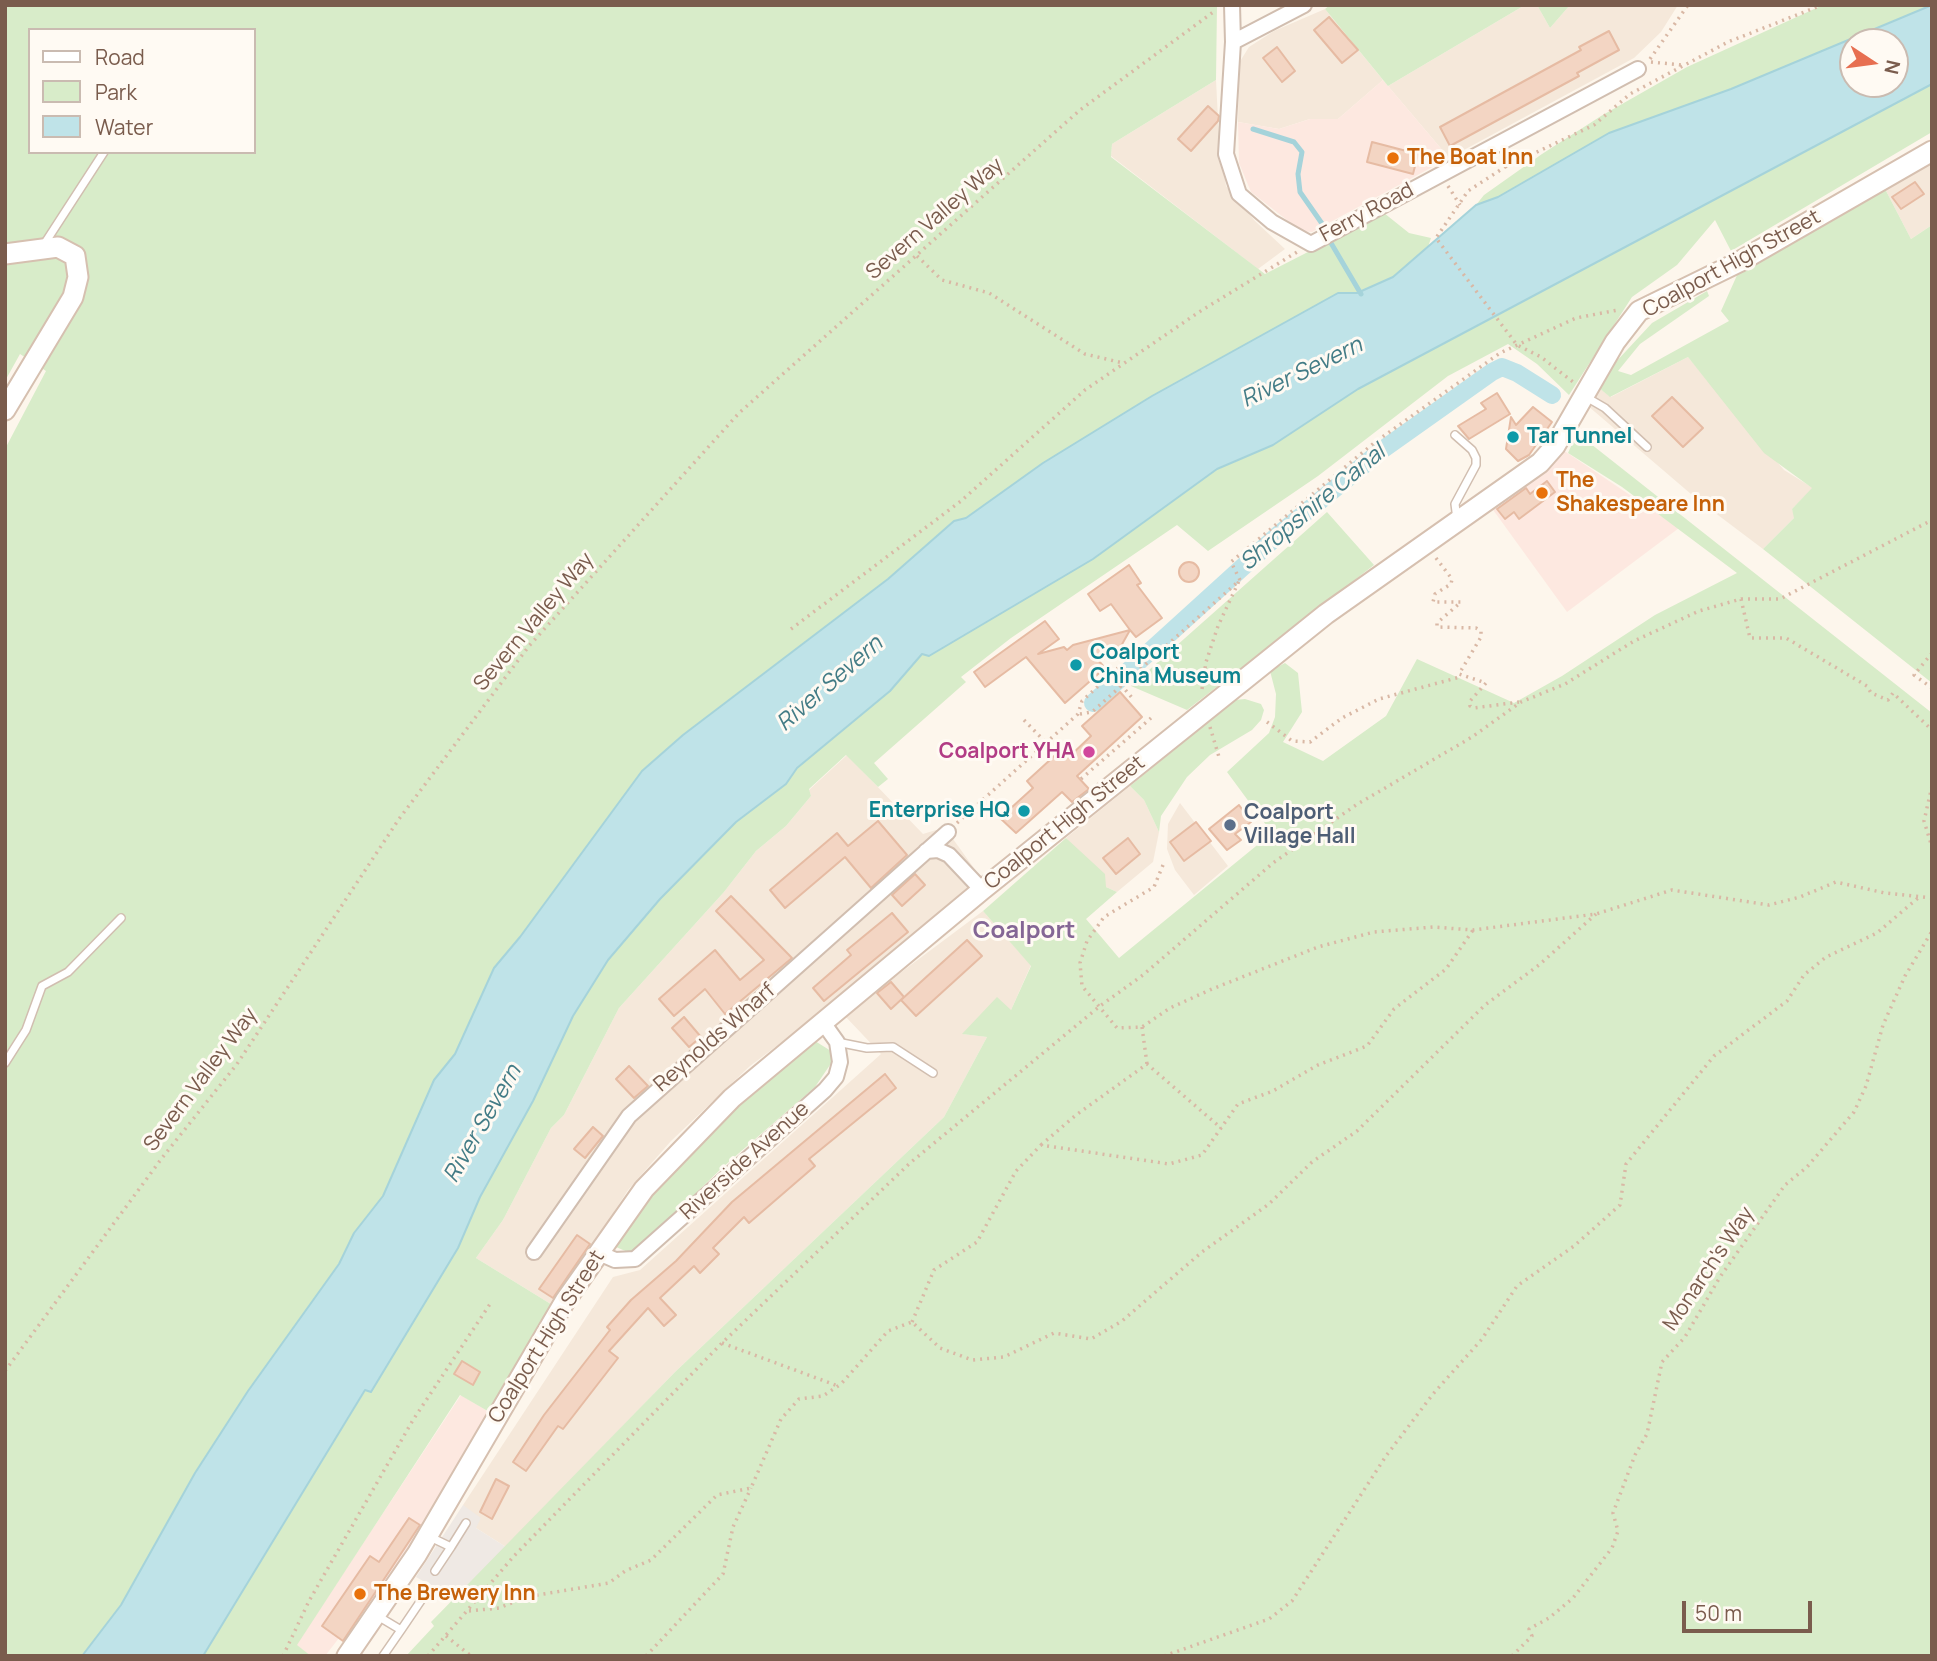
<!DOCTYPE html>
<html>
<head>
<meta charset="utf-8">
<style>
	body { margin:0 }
	#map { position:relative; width:1937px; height:1661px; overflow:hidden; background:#fdf6ec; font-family:Manrope,sans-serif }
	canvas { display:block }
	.frame { position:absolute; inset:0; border:7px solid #7a5c4d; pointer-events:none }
	.legend { position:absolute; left:28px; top:28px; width:228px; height:126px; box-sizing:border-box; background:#fffaf3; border:2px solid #cabbb1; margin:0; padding:9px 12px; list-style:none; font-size:21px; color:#7a5c4d }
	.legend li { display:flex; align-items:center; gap:14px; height:35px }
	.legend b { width:35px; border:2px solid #cabbb1 }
	.north { position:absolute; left:1839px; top:28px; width:70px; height:70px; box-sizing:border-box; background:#fffaf3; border:2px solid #cabbb1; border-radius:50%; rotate:103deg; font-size:19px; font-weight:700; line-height:28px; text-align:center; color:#7a5c4d }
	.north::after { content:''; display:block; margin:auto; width:24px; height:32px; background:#e76f51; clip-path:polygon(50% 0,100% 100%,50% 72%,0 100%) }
	.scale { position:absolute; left:1682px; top:1601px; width:130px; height:32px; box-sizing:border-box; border:4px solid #7a5c4d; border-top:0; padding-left:9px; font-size:21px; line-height:24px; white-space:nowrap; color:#7a5c4d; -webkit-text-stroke:5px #fffaf3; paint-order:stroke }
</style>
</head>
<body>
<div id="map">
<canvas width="1937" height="1661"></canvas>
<div class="frame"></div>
<ul class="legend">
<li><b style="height:9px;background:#fff"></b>Road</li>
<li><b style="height:19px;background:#d8ecc9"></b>Park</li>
<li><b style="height:19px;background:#bfe3e8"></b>Water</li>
</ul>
<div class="north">N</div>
<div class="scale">50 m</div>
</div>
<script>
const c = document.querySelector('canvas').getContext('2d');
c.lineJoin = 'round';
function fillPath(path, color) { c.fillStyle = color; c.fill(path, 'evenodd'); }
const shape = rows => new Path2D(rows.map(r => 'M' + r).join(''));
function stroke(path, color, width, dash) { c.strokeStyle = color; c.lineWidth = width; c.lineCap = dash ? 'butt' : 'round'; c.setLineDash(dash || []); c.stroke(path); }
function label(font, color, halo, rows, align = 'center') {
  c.font = font + ' Manrope,sans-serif'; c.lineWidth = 6; c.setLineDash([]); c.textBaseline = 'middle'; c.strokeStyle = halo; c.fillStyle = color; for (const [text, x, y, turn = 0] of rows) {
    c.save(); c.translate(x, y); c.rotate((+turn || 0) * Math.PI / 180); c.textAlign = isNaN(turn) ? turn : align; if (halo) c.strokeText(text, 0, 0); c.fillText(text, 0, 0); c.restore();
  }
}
fillPath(shape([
	[1525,5,1537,5,1550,28,1570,5,1678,5,1661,32,1634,58,1449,158,1388,86],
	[1325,9,1383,80,1338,119,1310,119,1279,129,1238,122,1239,63,1249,47,1274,31],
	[1216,80,1219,138,1226,186,1255,221,1285,249,1258,269,1111,156,1112,144],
	[1932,158,1932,225,1911,239,1884,187],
	[1688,357,1784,470,1813,488,1792,509,1795,517,1763,549,1698,500,1588,406,1598,387,1611,397],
	[847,755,923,834,936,830,948,832,981,878,888,962,750,1066,671,1141,628,1190,554,1306,476,1258,503,1220,551,1128,564,1115,619,1008,724,892,756,851,786,826,811,796,809,790],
	[1130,786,1144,800,1159,832,1153,862,1117,892,1106,887,1066,838],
	[1180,803,1228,866,1194,895,1175,870,1167,849,1168,824],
	[983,911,1031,965,1011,1010,963,1034,987,1037,944,1117,675,1372,506,1547,476,1528,463,1505,613,1277,640,1270,881,1054,844,1015]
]), '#f5e8da');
fillPath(shape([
	[1383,80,1449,158,1312,232,1301,231,1251,192,1239,163,1238,122,1279,129,1310,119,1338,119],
	[1563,450,1679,528,1567,612,1491,507],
	[461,1395,491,1413,423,1527,344,1642,339,1638,325,1656,311,1656,296,1645]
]), '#fde8e0');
fillPath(shape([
	[463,1505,481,1518,476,1528,506,1547,455,1599,416,1577]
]), '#efe9e4');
fillPath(shape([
	[5,5,1217,5,1216,80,1112,144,1111,157,1265,274,1384,213,1409,233,1431,238,1428,247,1393,277,1357,293,1338,293,1152,396,1043,463,966,518,954,521,888,579,683,735,642,771,520,937,494,968,455,1054,410,1134,383,1196,354,1233,339,1264,248,1391,195,1473,121,1605,82,1656,5,1656,5,449,46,371,20,354,5,381],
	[30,30,254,30,254,152,30,152],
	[1330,5,1525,5,1388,86,1325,9],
	[1537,5,1570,5,1550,28],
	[1823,5,1931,5,1731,89,1609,133,1498,197,1476,205,1484,195,1542,154,1601,116,1687,67],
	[1932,84,1932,132,1731,251,1715,220,1677,265,1632,297,1569,395,1537,364,1508,344,1448,376,1318,476,1208,551,1177,525,1011,638,961,677,966,682,874,763,888,779,878,787,846,755,809,789,811,796,786,826,756,851,724,892,619,1008,564,1115,551,1128,503,1220,476,1258,554,1306,491,1413,460,1395,297,1645,311,1656,203,1656,366,1389,371,1392,458,1248,480,1197,573,1016,608,960,660,899,736,822,786,784,796,768,890,691,922,654,929,656,1093,559,1217,469,1273,444,1358,389],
	[1884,187,1911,239,1932,225,1932,683,1763,549,1794,518,1792,509,1812,488,1764,453,1688,357,1610,397,1598,387,1614,364,1652,323,1707,291,1709,296,1640,344,1618,371,1631,375,1729,321,1721,311,1738,273],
	[1577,433,1932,713,1932,1656,406,1656,434,1626,431,1622,675,1372,944,1117,987,1037,962,1034,997,997,1011,1010,1031,966,983,911,1066,838,1105,874,1106,887,1117,892,1086,919,1119,958,1272,833,1227,772,1269,733,1275,717,1276,694,1270,671,1285,663,1298,673,1302,712,1283,742,1323,761,1386,716,1417,659,1514,703,1562,676,1655,615,1737,573,1622,487,1568,453],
	[1327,512,1374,565,1187,710,1131,686],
	[1245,699,1261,704,1264,710,1261,720,1252,730,1210,755,1187,777,1161,816,1159,832,1144,800,1130,786,1235,700],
	[815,1041,831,1051,832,1062,815,1087,723,1167,644,1243,630,1253,616,1247,619,1237,666,1174,750,1093]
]), '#d8ecc9');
const water = shape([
	[1932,5,1932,84,1358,389,1273,445,1217,469,1093,559,929,656,922,654,890,691,797,768,786,784,736,822,660,899,608,960,573,1016,533,1101,480,1197,458,1248,371,1392,365,1390,203,1656,82,1656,121,1605,195,1473,248,1391,339,1264,354,1233,383,1196,434,1080,455,1054,494,968,520,937,642,771,683,735,888,579,954,521,966,518,1043,463,1152,396,1338,293,1357,293,1393,277,1476,205,1498,197,1609,133,1731,89,1932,5],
	[1853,42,1895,42,1895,84,1853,84,1853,42]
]);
fillPath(water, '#bfe3e8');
stroke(water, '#a5d3da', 2);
stroke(shape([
	[1253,129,1294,142,1302,152,1298,174,1300,192,1323,225],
	[1331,243,1361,294]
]), '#a5d3da', 5);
stroke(shape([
	[1093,703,1278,535,1382,450,1492,372,1502,367,1517,373,1552,395]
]), '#bfe3e8', 18);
const building = shape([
	[1329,17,1358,50,1342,63,1314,30,1329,17],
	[1609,31,1619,50,1577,73,1579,76,1450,146,1440,127,1581,50,1579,47,1609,31],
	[1277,47,1295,71,1282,82,1263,58,1277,47],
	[1208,106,1219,116,1218,121,1191,151,1178,139,1208,106],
	[1372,142,1418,154,1413,174,1367,162,1372,142],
	[1915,182,1924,194,1901,209,1892,197,1915,182],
	[1497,393,1510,414,1469,439,1458,426,1486,409,1481,403,1497,393],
	[1672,397,1703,428,1683,447,1652,416,1672,397],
	[1533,407,1552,422,1529,455,1518,461,1506,449,1511,417,1516,425,1533,407],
	[1547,481,1555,492,1519,519,1514,512,1505,519,1497,509,1526,488,1530,494,1547,481],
	'1179 572a10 10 0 1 1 20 0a10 10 0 1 1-20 0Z',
	[1129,565,1141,583,1137,585,1162,618,1136,637,1130,630,1116,655,1098,660,1105,668,1065,703,1026,657,985,687,974,672,1045,621,1059,639,1038,654,1064,647,1067,650,1073,645,1130,630,1111,604,1100,611,1088,594,1129,565],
	[1120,692,1142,717,1077,776,1089,789,1072,802,1062,792,1016,833,1000,818,1033,788,1027,781,1063,748,1070,756,1091,736,1082,726,1120,692],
	[1239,805,1251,822,1235,834,1241,840,1227,850,1209,829,1239,805],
	[878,821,907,855,871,888,845,857,785,908,770,890,837,833,848,846,878,821],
	[1196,822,1211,841,1184,861,1170,842,1196,822],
	[1128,838,1140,854,1116,874,1103,858,1128,838],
	[915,874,925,885,902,906,892,895,915,874],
	[731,896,792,958,725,1014,705,989,674,1016,659,999,715,950,740,980,764,960,716,911,731,896],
	[892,913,908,932,824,1001,813,988,851,955,847,950,892,913],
	[967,940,982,956,916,1016,901,1000,967,940],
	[891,982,904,997,891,1009,877,993,891,982],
	[684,1017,701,1037,689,1047,672,1028,684,1017],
	[629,1066,648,1086,634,1098,616,1079,629,1066],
	[885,1074,896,1088,809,1159,815,1166,749,1223,744,1217,713,1248,719,1254,700,1273,694,1266,660,1298,676,1315,664,1326,648,1308,609,1351,618,1358,563,1429,558,1426,526,1471,513,1462,544,1415,610,1330,607,1327,631,1300,676,1261,732,1202,885,1074],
	[593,1127,603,1136,585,1158,574,1149,593,1127],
	[577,1235,590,1244,553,1298,539,1289,577,1235],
	[462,1361,480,1372,473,1385,454,1374,462,1361],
	[496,1479,509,1486,492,1519,480,1512,496,1479],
	[409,1518,420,1525,343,1641,322,1626,370,1556,379,1562,409,1518]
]);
fillPath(building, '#f3d5c3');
stroke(building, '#e6bba3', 2);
const lane = shape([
	[43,246,104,152],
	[1586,397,1605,408,1647,447],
	[1455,435,1472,450,1476,458,1476,465,1455,504,1457,519],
	[837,1042,867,1048,893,1047,933,1073],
	[5,1063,26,1030,42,986,68,972,121,918],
	[428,1536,451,1547,466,1523],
	[435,1571,451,1547],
	[376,1615,401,1630,426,1593],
	[383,1656,401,1630]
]);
const street = shape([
	[1232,5,1233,42,1226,154,1239,194,1272,222,1311,244,1638,69],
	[1233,42,1304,5],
	[926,851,938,850,949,855,982,890],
	[534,1252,629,1116,948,832],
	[599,1253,615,1260,635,1259,825,1090,836,1077,840,1062,837,1042,822,1021]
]);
const secondary = shape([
	[5,254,58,247,75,256,78,277,73,297,5,410],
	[347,1656,417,1554,565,1301,644,1189,732,1098,982,890,1326,614,1540,463,1555,446,1615,342,1639,311,1739,262,1932,151]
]);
stroke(lane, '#d1beb0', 10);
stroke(street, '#d1beb0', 18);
stroke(secondary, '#d6c0b0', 23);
stroke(shape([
	[1650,59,1688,5],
	[1651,62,1682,65],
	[1510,153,1505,167,1468,191,1436,238,1517,345,1541,357,1573,382],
	[1505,167,1594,125,1630,94,1728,42,1822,5],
	[1448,186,1460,205],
	[917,256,942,280,989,293,1085,354,1123,363],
	[1436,558,1452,579,1451,584,1435,594,1433,602,1461,602,1437,623,1437,627,1476,628,1481,631,1481,637,1459,674,1486,683,1470,701,1470,706,1474,708,1519,702],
	[1240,580,1231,562,1374,443,1500,353,1576,318,1618,310],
	[1741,599,1750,638,1786,638,1867,686,1871,693,1888,700,1893,693,1932,730],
	[791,629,961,501,1085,390,1199,312,1297,252],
	[1932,653,1914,675,1932,688],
	[1112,674,1133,699],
	[1202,689,1206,662,1218,626,1239,581],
	[1080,714,1092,712,1240,580],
	[1024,720,1057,754],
	[1267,722,1292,741,1310,742,1342,718,1379,699,1460,677],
	[1210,727,1219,757],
	[1081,779,1151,718],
	[1932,786,1924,821,1932,847],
	[957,823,1078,714,1082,701,1118,668],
	[1163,865,1154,887,1104,917,1087,941,1080,963,1082,986,1117,1028,1142,1027,1170,1008,1212,989,1318,947,1374,932,1433,927,1473,930,1596,914,1672,890,1769,905,1800,897,1836,882,1885,893,1932,898],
	[1932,890,1932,906],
	[1142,1027,1147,1064],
	[1041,1145,1076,1115,1147,1064,1221,1128],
	[912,1322,934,1270,977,1242,1016,1171,1041,1145,1169,1164,1202,1155,1238,1104,1273,1091,1318,1065,1367,1046,1394,1009,1446,969,1473,930],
	[722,1343,838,1386],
	[1932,1362,1932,1377],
	[5,1371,162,1158,237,1064,399,819,529,646,739,413,1080,110,1216,10],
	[469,1611,499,1608,526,1597,609,1583,625,1571,651,1560,717,1495,751,1488,781,1419,799,1399,823,1396,841,1384,888,1331,912,1322,940,1348,972,1360,1004,1357,1054,1333,1091,1339,1122,1321,1202,1252,1269,1204,1312,1162,1357,1131,1485,1005,1539,965,1596,914],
	[446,1636,471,1656],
	[283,1656,309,1601,413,1420,490,1304],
	[428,1656,514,1556,722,1343,910,1163,1100,1006,1143,975,1273,863,1356,805,1472,737,1521,702,1565,684,1634,641,1699,611,1741,599,1780,599,1932,520],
	[646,1656,723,1574,733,1527,751,1488],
	[1164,1656,1269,1619,1292,1601,1386,1456,1433,1394,1482,1339,1517,1286,1574,1246,1620,1205,1626,1164,1714,1056,1787,1001,1804,975,1826,957,1877,933,1918,898],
	[1512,1656,1532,1636,1529,1629,1549,1618,1573,1598,1612,1548,1618,1531,1613,1513,1635,1455,1647,1434,1662,1362,1685,1337,1720,1277,1785,1185,1807,1167,1854,1112,1866,1086,1883,1025,1905,976,1932,931]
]), '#d9b8a5', 3.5, [2, 5]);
stroke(lane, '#fff', 7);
stroke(street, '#fff', 14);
stroke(secondary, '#fff', 19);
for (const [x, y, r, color] of [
	[1393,158,7,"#e8710a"],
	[1513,437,7,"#0f9aa8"],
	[1542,493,7,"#e8710a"],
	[1076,665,7,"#0f9aa8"],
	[1089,752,7,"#d1479c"],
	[1024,811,7,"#0f9aa8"],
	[1230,825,7,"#5c6f8a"],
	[360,1594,7,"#e8710a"]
]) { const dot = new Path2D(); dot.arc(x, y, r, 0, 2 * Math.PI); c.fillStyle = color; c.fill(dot); stroke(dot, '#fffaf3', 2.5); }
label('bold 21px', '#c56008', '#fffaf3', [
	["The Boat Inn",1407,158],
	["The",1556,481],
	["Shakespeare Inn",1556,505],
	["The Brewery Inn",374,1594]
], 'left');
label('21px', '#7a5c4d', '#fffaf3', [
	["Ferry Road",1367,213,-28],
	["Severn Valley Way",935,219,-41],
	["Coalport High Street",1732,264,-29],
	["Severn Valley Way",534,622,-50],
	["Coalport High Street",1065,823,-39],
	["Reynolds Wharf",715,1038,-41],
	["Severn Valley Way",201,1080,-53],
	["Riverside Avenue",745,1161,-42],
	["Monarch's Way",1709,1269,-56],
	["Coalport High Street",547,1337,-58]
]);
label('bold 21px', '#0d838f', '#fffaf3', [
	["Tar Tunnel",1527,437],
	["Coalport",1090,653],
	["China Museum",1090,677],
	["Enterprise HQ",1010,811,"right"]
], 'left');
label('bold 21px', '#b23c85', '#fffaf3', [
	["Coalport YHA",1075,752]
], 'right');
label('bold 21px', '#4e5e75', '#fffaf3', [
	["Coalport",1244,813],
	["Village Hall",1244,837]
], 'left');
label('italic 23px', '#437c86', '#fffaf3', [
	["River Severn",1302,373,-26],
	["Shropshire Canal",1313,508,-40],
	["River Severn",830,684,-41],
	["River Severn",483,1124,-60]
]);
label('bold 24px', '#846695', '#fffaf3', [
	["Coalport",1024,931]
]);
</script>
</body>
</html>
